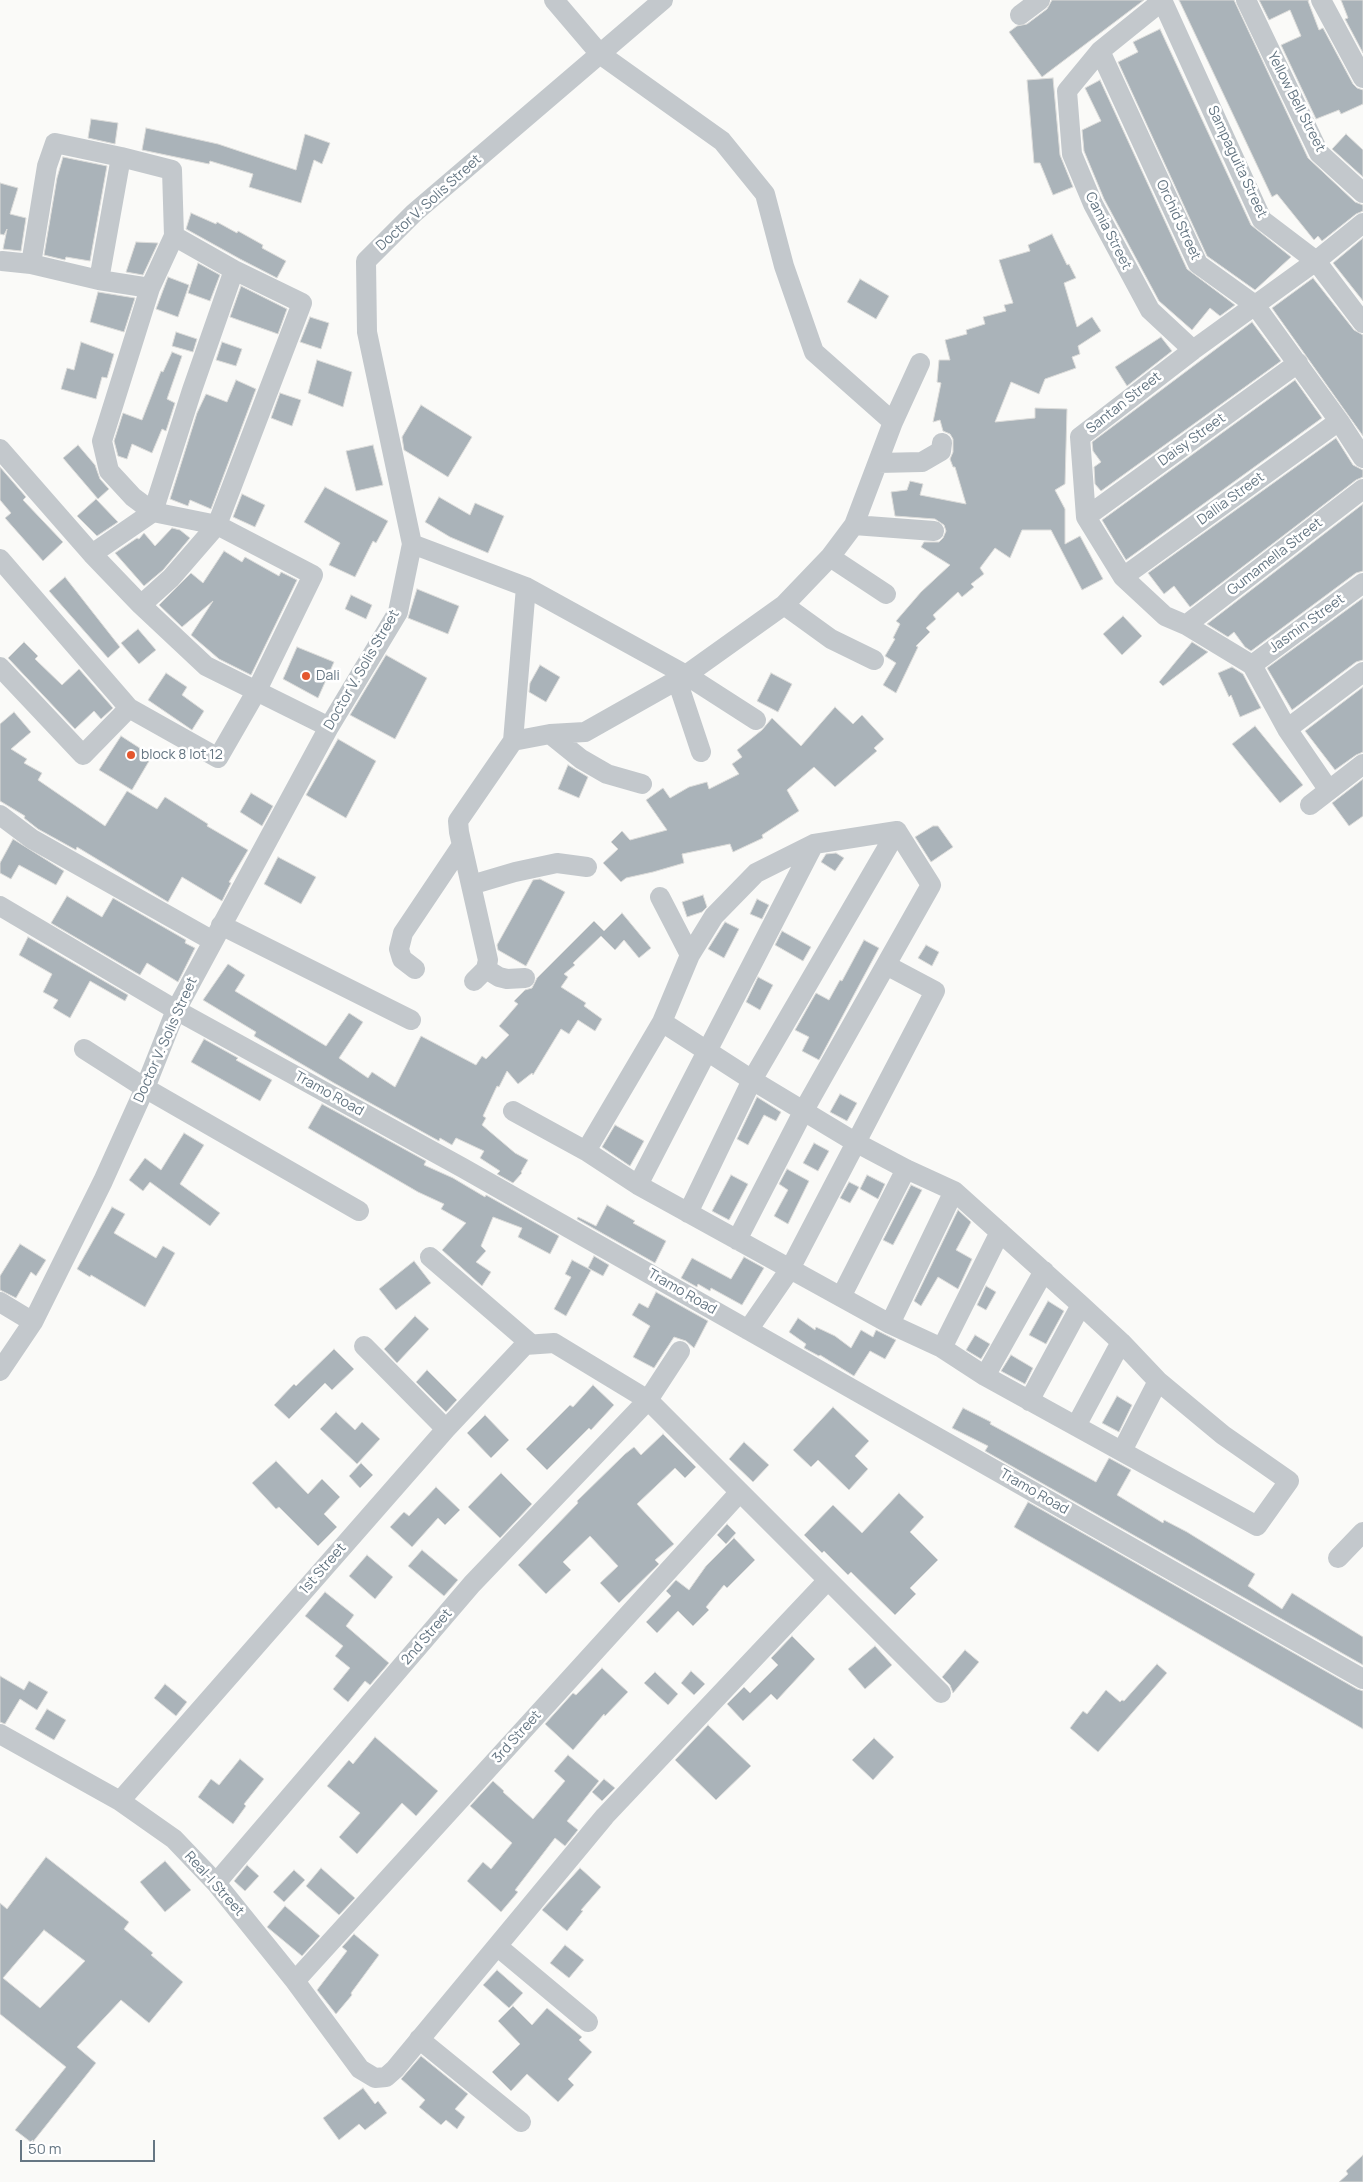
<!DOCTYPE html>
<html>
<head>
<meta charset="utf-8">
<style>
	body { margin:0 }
	#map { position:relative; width:1363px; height:2182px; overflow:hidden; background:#fafaf8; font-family:Manrope,sans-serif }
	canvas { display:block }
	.scale { position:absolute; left:20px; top:2140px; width:135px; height:22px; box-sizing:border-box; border:2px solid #657683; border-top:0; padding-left:6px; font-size:15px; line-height:18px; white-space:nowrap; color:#657683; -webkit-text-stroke:4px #fff; paint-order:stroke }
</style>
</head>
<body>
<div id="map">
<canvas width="1363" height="2182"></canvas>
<div class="scale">50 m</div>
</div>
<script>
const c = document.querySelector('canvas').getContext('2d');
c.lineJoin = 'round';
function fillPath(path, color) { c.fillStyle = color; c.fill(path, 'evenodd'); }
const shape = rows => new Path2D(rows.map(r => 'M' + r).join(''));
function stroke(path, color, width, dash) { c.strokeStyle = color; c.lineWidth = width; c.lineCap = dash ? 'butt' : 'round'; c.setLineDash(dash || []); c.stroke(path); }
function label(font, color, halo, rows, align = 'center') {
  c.font = font + ' Manrope,sans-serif'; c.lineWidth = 5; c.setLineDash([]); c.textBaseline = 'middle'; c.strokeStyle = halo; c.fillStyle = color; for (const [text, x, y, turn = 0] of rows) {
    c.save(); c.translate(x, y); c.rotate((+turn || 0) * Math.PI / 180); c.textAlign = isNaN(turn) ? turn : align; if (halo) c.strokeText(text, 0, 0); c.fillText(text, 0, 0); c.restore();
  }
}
const building = shape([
	[1052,0,1144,0,1042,77,1009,32,1017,26,1027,24,1047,9,1052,0],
	[1179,0,1234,0,1308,158,1355,202,1363,205,1363,211,1356,214,1322,241,1318,236,1314,240,1277,194,1272,197,1179,0],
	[1259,0,1309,0,1308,1,1319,30,1323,28,1353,84,1357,88,1363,90,1363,104,1341,114,1339,110,1316,119,1281,45,1301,36,1290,10,1269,20,1259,0],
	[1341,0,1363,0,1363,53,1345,19,1348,18,1341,0],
	[1160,29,1251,225,1291,257,1255,290,1207,256,1118,62,1138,52,1133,42,1160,29],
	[1053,78,1060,155,1073,187,1053,195,1040,163,1034,163,1027,80,1053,78],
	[1100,80,1187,269,1235,305,1220,316,1210,308,1192,330,1159,301,1104,199,1084,151,1082,130,1101,121,1085,88,1100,80],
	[91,119,118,123,115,144,88,138,91,119],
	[146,128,218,144,296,170,305,134,330,143,322,164,314,160,301,203,249,187,253,174,210,161,209,164,142,150,146,128],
	[1346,134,1363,150,1363,177,1332,149,1346,134],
	[63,157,107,166,90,261,66,257,65,260,44,255,57,178,63,157],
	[0,183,18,188,10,214,26,218,21,251,3,249,7,229,4,235,0,234,0,183],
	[191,213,216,224,217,222,237,233,238,231,263,245,262,248,286,261,277,278,240,259,186,229,191,213],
	[1052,234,1067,265,1069,264,1076,278,1064,283,1077,327,1092,317,1101,331,1078,346,1080,354,1072,357,1076,368,1045,379,1039,394,1011,382,995,422,1035,418,1035,408,1067,409,1065,484,1055,490,1065,509,1065,544,1080,536,1103,579,1082,590,1051,530,1022,530,1010,558,995,548,980,568,984,574,971,584,974,587,962,597,958,592,933,615,936,619,926,628,930,632,916,646,918,647,896,693,883,685,896,663,885,656,895,639,893,638,900,624,896,621,921,592,950,565,921,547,924,542,939,542,943,538,946,531,944,525,935,519,895,516,891,492,907,490,910,481,923,484,920,495,966,504,955,467,953,467,950,459,953,452,953,439,950,434,943,431,940,420,933,422,941,383,937,382,939,360,950,360,945,340,967,334,966,330,985,324,983,317,1006,311,1004,305,1013,303,999,260,1030,251,1028,245,1052,234],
	[1363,238,1363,301,1333,263,1363,238],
	[136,242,158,243,143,275,126,272,136,242],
	[198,263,220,275,210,301,188,293,198,263],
	[168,277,189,285,178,317,156,309,168,277],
	[1313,278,1354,330,1363,335,1363,436,1272,308,1313,278],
	[860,279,889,296,876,319,847,302,860,279],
	[241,286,287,309,278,334,230,317,241,286],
	[98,292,135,298,124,332,90,322,98,292],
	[310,317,329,323,321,349,300,342,310,317],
	[1252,322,1281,361,1101,491,1095,484,1094,467,1101,462,1093,451,1092,442,1252,322],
	[176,332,197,339,193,352,172,346,176,332],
	[1161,337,1172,351,1127,386,1115,367,1161,337],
	[81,342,114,354,107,378,102,377,96,399,61,389,67,368,74,370,81,342],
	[222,342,242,349,236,366,216,360,222,342],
	[172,352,182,356,167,399,175,403,166,431,162,429,152,453,132,444,127,459,118,456,114,441,123,413,142,420,161,371,163,372,172,352],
	[317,360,352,372,343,407,308,393,317,360],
	[236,380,256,389,211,509,190,500,188,506,170,499,197,413,206,394,227,402,236,380],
	[1295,380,1322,418,1126,560,1102,520,1295,380],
	[280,393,301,400,292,426,271,418,280,393],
	[421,405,472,437,448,477,404,450,402,437,421,405],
	[1336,438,1353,465,1363,470,1363,477,1356,480,1190,607,1174,586,1164,594,1148,573,1336,438],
	[78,445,95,465,100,479,109,489,98,499,63,458,78,445],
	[373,445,383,485,356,491,346,451,373,445],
	[0,467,26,497,23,500,63,542,43,561,5,518,11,513,0,500,0,467],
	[325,487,388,521,376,543,373,541,355,577,329,565,340,543,304,522,325,487],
	[242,494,265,505,255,527,233,517,242,494],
	[439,497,470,515,475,503,504,516,488,553,450,537,425,522,439,497],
	[96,499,118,522,97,536,77,516,96,499],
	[1363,504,1363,571,1356,573,1251,651,1245,647,1234,632,1228,637,1207,624,1363,504],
	[172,528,180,530,190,538,163,570,144,586,115,553,137,538,139,539,144,533,155,546,172,528],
	[224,551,242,562,245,557,279,576,281,572,297,580,251,675,219,659,191,635,213,601,182,627,159,605,191,573,203,583,224,551],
	[65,577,120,647,108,658,49,591,65,577],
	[417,589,459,606,448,634,408,618,417,589],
	[351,595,372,605,366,619,345,609,351,595],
	[1363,598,1363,660,1356,662,1292,710,1267,668,1363,598],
	[1123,616,1142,636,1122,655,1103,634,1123,616],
	[138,629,156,650,139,664,121,643,138,629],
	[24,642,38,656,35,659,62,685,79,669,113,708,101,719,94,711,75,729,8,658,24,642],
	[1192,642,1208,652,1163,686,1159,682,1192,642],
	[297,647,334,662,318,698,283,679,297,647],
	[386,655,427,678,395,739,350,715,386,655],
	[540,665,560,677,546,702,529,692,530,683,540,665],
	[1232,667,1243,674,1261,708,1240,717,1231,695,1229,697,1218,673,1232,667],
	[166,673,187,687,182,695,204,711,192,730,148,700,166,673],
	[771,673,792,684,778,712,757,701,771,673],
	[1363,687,1363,752,1356,755,1335,770,1305,731,1363,687],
	[835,707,853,724,862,715,884,739,874,748,877,751,835,787,814,767,787,790,799,811,762,835,763,838,733,852,730,844,682,854,684,863,653,872,626,878,621,882,603,863,618,849,611,842,622,831,630,840,667,830,646,800,663,788,670,798,689,787,707,782,709,789,739,774,732,764,742,757,737,750,762,730,772,718,801,746,835,707],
	[14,712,31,732,11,749,27,759,24,763,42,773,38,780,105,826,127,791,157,809,165,797,208,824,207,826,248,850,229,882,231,883,222,901,182,877,168,902,77,847,76,850,38,829,24,818,25,816,0,801,0,724,14,712],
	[1255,726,1303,785,1280,803,1232,744,1255,726],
	[121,736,152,756,132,790,99,770,121,736],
	[338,739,376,761,346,818,306,795,338,739],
	[568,765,588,777,579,798,558,789,568,765],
	[1363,779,1363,816,1349,826,1332,803,1363,779],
	[251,793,273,806,262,826,240,812,251,793],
	[933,826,938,826,953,847,931,862,915,837,933,826],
	[13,839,64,871,56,885,19,865,11,879,0,873,0,863,13,839],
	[836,853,844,858,835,871,821,862,826,854,836,853],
	[278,857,316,877,301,904,264,884,278,857],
	[540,879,565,892,526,966,498,950,497,945,533,880,540,879],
	[703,895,707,907,702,912,687,917,682,902,703,895],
	[67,896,102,917,113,898,186,940,185,943,195,948,178,982,147,963,140,975,51,923,67,896],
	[757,899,769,905,762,919,750,914,757,899],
	[622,913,651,948,639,958,624,940,615,950,601,936,573,963,575,965,564,974,568,977,561,987,586,1003,584,1006,602,1019,595,1031,578,1020,569,1034,561,1029,533,1075,532,1073,518,1084,507,1071,499,1087,497,1086,483,1116,486,1118,482,1125,515,1153,528,1160,521,1172,522,1173,513,1183,497,1174,500,1171,480,1158,484,1151,456,1138,452,1145,440,1138,439,1141,334,1083,254,1036,256,1032,203,1000,228,964,245,975,235,991,326,1046,349,1013,363,1022,339,1058,368,1078,372,1072,395,1087,421,1036,476,1065,482,1056,486,1059,509,1035,499,1026,518,1004,514,1001,525,990,532,988,537,978,594,921,604,931,622,913],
	[725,922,739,929,724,958,708,949,725,922],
	[782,931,811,947,803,961,775,945,782,931],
	[28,937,128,995,125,1001,90,981,70,1018,53,1008,58,1000,43,992,52,974,19,955,28,937],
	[864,940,879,948,819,1060,802,1051,809,1037,795,1030,816,993,829,1000,840,980,842,981,864,940],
	[926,945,939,952,932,966,918,958,926,945],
	[758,977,773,985,760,1010,746,1002,758,977],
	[204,1039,238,1058,236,1060,272,1080,260,1101,191,1062,204,1039],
	[840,1094,857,1103,847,1121,830,1112,840,1094],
	[757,1097,781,1112,776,1121,764,1115,748,1145,737,1139,757,1097],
	[322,1104,426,1161,424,1165,453,1178,485,1197,486,1195,559,1236,550,1254,518,1237,522,1228,493,1217,481,1246,486,1251,476,1262,491,1272,482,1286,442,1250,466,1223,441,1209,444,1204,418,1192,308,1128,322,1104],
	[615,1125,644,1141,630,1166,602,1147,615,1125],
	[184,1133,204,1145,180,1184,220,1213,210,1226,150,1182,143,1191,129,1180,145,1158,161,1170,184,1133],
	[814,1143,829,1151,818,1171,803,1163,814,1143],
	[787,1169,809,1181,788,1224,774,1216,788,1190,779,1184,787,1169],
	[731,1175,748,1184,729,1220,712,1211,731,1175],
	[867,1175,885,1184,878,1199,860,1189,867,1175],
	[849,1182,859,1187,850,1203,840,1198,849,1182],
	[911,1185,922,1190,893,1245,883,1240,911,1185],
	[607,1205,635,1221,633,1223,666,1241,655,1263,577,1219,578,1217,596,1226,607,1205],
	[112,1207,125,1214,114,1233,156,1258,163,1246,175,1253,145,1307,91,1275,90,1277,77,1269,112,1207],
	[958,1210,971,1222,956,1250,972,1259,958,1289,938,1277,921,1306,914,1301,958,1210],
	[20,1244,46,1260,36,1276,31,1272,16,1298,0,1290,0,1276,20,1244],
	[594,1256,609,1265,603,1276,588,1268,594,1256],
	[744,1257,764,1268,742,1305,711,1288,710,1291,698,1284,697,1287,681,1278,692,1258,731,1279,744,1257],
	[572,1260,591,1270,566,1316,554,1309,571,1277,565,1274,572,1260],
	[414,1261,431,1283,396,1310,379,1289,414,1261],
	[986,1286,996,1292,986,1310,977,1305,986,1286],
	[656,1292,708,1321,694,1348,686,1341,674,1337,654,1368,633,1357,650,1326,632,1315,639,1303,648,1308,656,1292],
	[1048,1301,1064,1311,1046,1344,1029,1335,1048,1301],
	[415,1316,429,1329,397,1363,384,1349,415,1316],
	[798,1318,815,1330,816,1327,835,1336,851,1348,861,1330,873,1337,876,1330,896,1340,885,1359,870,1351,854,1376,820,1355,819,1356,804,1348,806,1344,789,1332,798,1318],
	[975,1335,990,1344,981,1359,966,1350,975,1335],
	[334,1349,354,1369,332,1390,325,1383,289,1419,274,1405,294,1384,296,1386,334,1349],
	[1011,1355,1033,1368,1025,1384,1001,1371,1011,1355],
	[427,1370,457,1400,446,1412,416,1382,427,1370],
	[593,1385,614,1405,591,1430,589,1428,547,1470,526,1449,570,1405,573,1407,593,1385],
	[1117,1396,1132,1405,1119,1432,1102,1423,1117,1396],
	[833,1407,869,1441,855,1456,868,1469,849,1490,818,1460,811,1467,793,1450,833,1407],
	[963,1408,991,1422,990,1424,1096,1482,1109,1458,1131,1470,1117,1495,1163,1523,1164,1520,1187,1532,1255,1574,1248,1586,1282,1609,1292,1593,1363,1637,1363,1665,985,1451,988,1446,952,1428,963,1408],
	[336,1412,355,1430,362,1422,380,1439,357,1464,320,1429,336,1412],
	[485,1415,509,1440,491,1458,467,1433,485,1415],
	[663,1434,696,1467,685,1478,675,1468,637,1504,674,1544,655,1560,659,1564,619,1603,600,1583,618,1566,590,1536,563,1562,571,1570,546,1594,518,1565,578,1503,577,1501,625,1454,634,1447,641,1455,663,1434],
	[744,1442,769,1465,753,1482,729,1459,744,1442],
	[276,1461,308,1494,322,1479,340,1497,324,1514,337,1527,318,1546,279,1507,276,1509,252,1483,276,1461],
	[361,1463,373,1475,360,1488,349,1476,361,1463],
	[501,1473,532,1504,500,1538,468,1507,501,1473],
	[436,1487,460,1510,445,1525,438,1518,412,1547,390,1527,404,1512,409,1516,436,1487],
	[899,1493,924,1517,910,1532,938,1560,910,1588,916,1594,895,1615,851,1572,848,1575,824,1551,822,1553,804,1535,833,1505,862,1533,899,1493],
	[1028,1502,1357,1689,1363,1691,1363,1729,1014,1527,1028,1502],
	[727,1524,736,1533,726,1544,717,1535,727,1524],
	[734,1538,755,1560,727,1588,724,1585,706,1607,709,1610,693,1626,678,1611,657,1633,646,1622,671,1596,666,1591,676,1580,689,1590,706,1566,734,1538],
	[422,1550,458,1580,444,1596,408,1566,422,1550],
	[367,1555,393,1577,375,1599,349,1576,367,1555],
	[325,1592,354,1615,346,1626,389,1663,370,1685,365,1681,348,1702,333,1689,350,1668,335,1656,343,1646,305,1616,325,1592],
	[792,1636,815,1659,777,1700,771,1694,743,1721,727,1704,744,1687,750,1693,778,1665,771,1658,792,1636],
	[875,1646,892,1665,865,1689,848,1669,875,1646],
	[965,1650,979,1662,953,1693,950,1685,942,1677,965,1650],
	[1157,1664,1167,1673,1098,1752,1070,1728,1083,1711,1087,1714,1106,1690,1120,1702,1122,1700,1124,1701,1157,1664],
	[602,1668,628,1692,605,1716,604,1714,573,1750,545,1724,573,1693,576,1695,602,1668],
	[691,1671,705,1684,694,1695,681,1683,691,1671],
	[655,1672,678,1694,668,1705,644,1683,655,1672],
	[0,1676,24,1690,29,1681,48,1692,37,1710,20,1699,5,1724,0,1722,0,1676],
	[165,1684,187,1702,176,1716,154,1698,165,1684],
	[47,1709,66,1720,54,1740,35,1729,47,1709],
	[708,1725,751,1766,716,1800,675,1760,708,1725],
	[375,1737,438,1791,416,1816,402,1803,357,1854,339,1837,360,1813,327,1786,349,1760,353,1764,375,1737],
	[874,1738,894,1757,873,1780,852,1760,874,1738],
	[568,1755,599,1781,567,1821,578,1830,565,1846,555,1838,515,1890,518,1892,501,1912,467,1881,483,1862,491,1869,512,1843,470,1806,493,1781,504,1791,503,1792,533,1819,565,1781,554,1771,568,1755],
	[240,1759,264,1779,244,1804,246,1806,233,1824,198,1797,211,1779,219,1785,240,1759],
	[604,1779,615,1788,602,1801,592,1792,604,1779],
	[46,1857,129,1922,124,1929,153,1953,151,1955,183,1982,149,2023,121,2000,77,2047,96,2063,32,2143,15,2130,66,2067,0,2014,0,1903,7,1909,46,1857],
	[44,1930,85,1961,40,2008,3,1978,44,1930],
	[165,1861,191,1890,165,1912,140,1882,165,1861],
	[247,1865,259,1876,245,1891,234,1881,247,1865],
	[321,1868,355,1898,339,1915,306,1886,321,1868],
	[580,1868,601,1887,581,1910,583,1911,567,1931,542,1910,580,1868],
	[294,1870,305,1880,284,1902,273,1892,294,1870],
	[285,1906,320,1936,302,1956,267,1927,285,1906],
	[354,1934,379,1955,351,1993,352,1995,336,2014,317,1990,347,1951,342,1947,354,1934],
	[565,1945,584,1960,569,1978,550,1963,565,1945],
	[497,1970,523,1993,509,2008,483,1985,497,1970],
	[513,2006,532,2025,547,2008,582,2037,579,2040,592,2052,568,2079,574,2085,558,2102,527,2074,511,2091,492,2072,520,2044,498,2021,513,2006],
	[421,2056,468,2094,455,2109,465,2117,457,2129,446,2120,441,2125,419,2107,425,2100,401,2079,421,2056],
	[363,2088,375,2104,378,2101,387,2113,365,2130,359,2124,339,2140,323,2118,363,2088],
	[1363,2155,1363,2182,1339,2182,1348,2174,1346,2171,1363,2155]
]);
fillPath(building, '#aab3b9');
stroke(building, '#dcdcda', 1);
stroke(shape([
	[554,0,600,54,722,141,765,194,784,266,814,352,893,422],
	[1162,0,1262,220,1316,261,1363,323],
	[1246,0,1319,153,1363,193],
	[1321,0,1363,78],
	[1162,1,1100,51,1067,91,1072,154,1093,204,1150,310,1193,350],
	[1020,15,1040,0],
	[1100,51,1198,264,1255,305,1339,421,1363,458],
	[2,261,31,264,99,280,150,288],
	[99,280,121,157],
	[0,449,92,554,141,605,206,666,329,727],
	[878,463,922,462,941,451,942,443],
	[1086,517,1298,363],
	[854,525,934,531],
	[412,544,526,587,686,675,756,720],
	[92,554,153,512,192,390,234,270],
	[830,557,886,594],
	[0,559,129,708,218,758,256,692,313,575,217,525,153,512,133,497,109,471,102,441,150,288,174,236,172,170,121,157,55,143,47,166,31,264],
	[1123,577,1339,421],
	[141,605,171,578,217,525,302,303,234,270,174,236],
	[784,605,831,639,874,660],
	[1186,625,1363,489],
	[1252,665,1363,583],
	[0,667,83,755,129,708],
	[677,680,701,752],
	[1287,729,1363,672],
	[550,734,581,759,607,774,642,784],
	[513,741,550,734,585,732,686,675,784,605,830,557,854,525,893,422,920,363],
	[1328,789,1287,729,1252,665,1186,625,1165,616,1123,577,1086,517,1080,437,1193,350,1316,261,1363,223],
	[1310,805,1363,764],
	[0,815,32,839,213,941],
	[471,885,515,872,557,863,587,867],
	[660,897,690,955],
	[0,906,176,1010,463,1168,1363,1679],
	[221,925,411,1020],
	[415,969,402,959,399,949,403,933,462,845],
	[486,969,499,977,507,979,525,978],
	[474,981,486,969,488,960,459,832,458,821,513,741,526,587],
	[84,1049,145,1088,359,1211],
	[513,1111,586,1151,638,1185,890,1324,942,1348,985,1376,1257,1526,1289,1481,1223,1435,1158,1381,1121,1342,1081,1305,954,1191,906,1169,855,1142,752,1080,662,1022],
	[586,1151,662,1022,690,955,714,916,756,873,814,844,897,831,931,885,804,1110,737,1240],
	[638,1185,814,844],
	[688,1213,752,1080,897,831],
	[430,1257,531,1344],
	[841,1297,906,1169],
	[0,1302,33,1322],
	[890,1324,954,1191],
	[748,1330,790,1269,935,991,886,965],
	[364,1346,446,1429],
	[942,1348,1000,1232],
	[0,1371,33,1322,103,1181,145,1088,176,1010,329,727,398,612,412,544,367,332,366,261,414,213,663,0],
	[985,1376,1044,1271],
	[1029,1401,1081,1305],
	[1076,1426,1121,1342],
	[1122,1451,1158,1381],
	[1338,1558,1363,1532],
	[0,1734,120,1801,174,1839,216,1883,295,1981,360,2069,375,2078,386,2077,395,2069,605,1816,828,1580],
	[120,1801,446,1429,525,1345,554,1343,648,1400,941,1693],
	[216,1883,472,1584,648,1400,680,1351],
	[497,1946,588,2022],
	[295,1981,739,1493],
	[419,2039,521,2122]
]), '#c3c8cc', 20);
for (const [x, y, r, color] of [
	[306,676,5,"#e4572e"],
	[131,755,5,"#e4572e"]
]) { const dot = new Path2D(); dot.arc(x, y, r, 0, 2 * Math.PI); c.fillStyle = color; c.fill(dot); stroke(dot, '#fff', 2); }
label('14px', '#657683', '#fff', [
	["Yellow Bell Street",1296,102,63],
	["Sampaguita Street",1237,162,65],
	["Doctor V. Solis Street",429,203,-42],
	["Orchid Street",1178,220,65],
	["Camia Street",1108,231,63],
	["Santan Street",1124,403,-38],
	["Daisy Street",1192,440,-36],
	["Dallia Street",1231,499,-36],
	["Gumamella Street",1275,557,-38],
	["Jasmin Street",1307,624,-36],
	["Doctor V. Solis Street",362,670,-60],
	["Doctor V. Solis Street",166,1040,-66],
	["Tramo Road",329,1094,29],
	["Tramo Road",682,1292,30],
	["Tramo Road",1034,1492,30],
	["1st Street",323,1569,-49],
	["2nd Street",427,1637,-49],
	["3rd Street",517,1737,-48],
	["Real-I Street",214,1884,48]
]);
label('14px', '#657683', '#fff', [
	["Dali",316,676],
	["block 8 lot 12",141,755]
], 'left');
</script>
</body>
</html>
